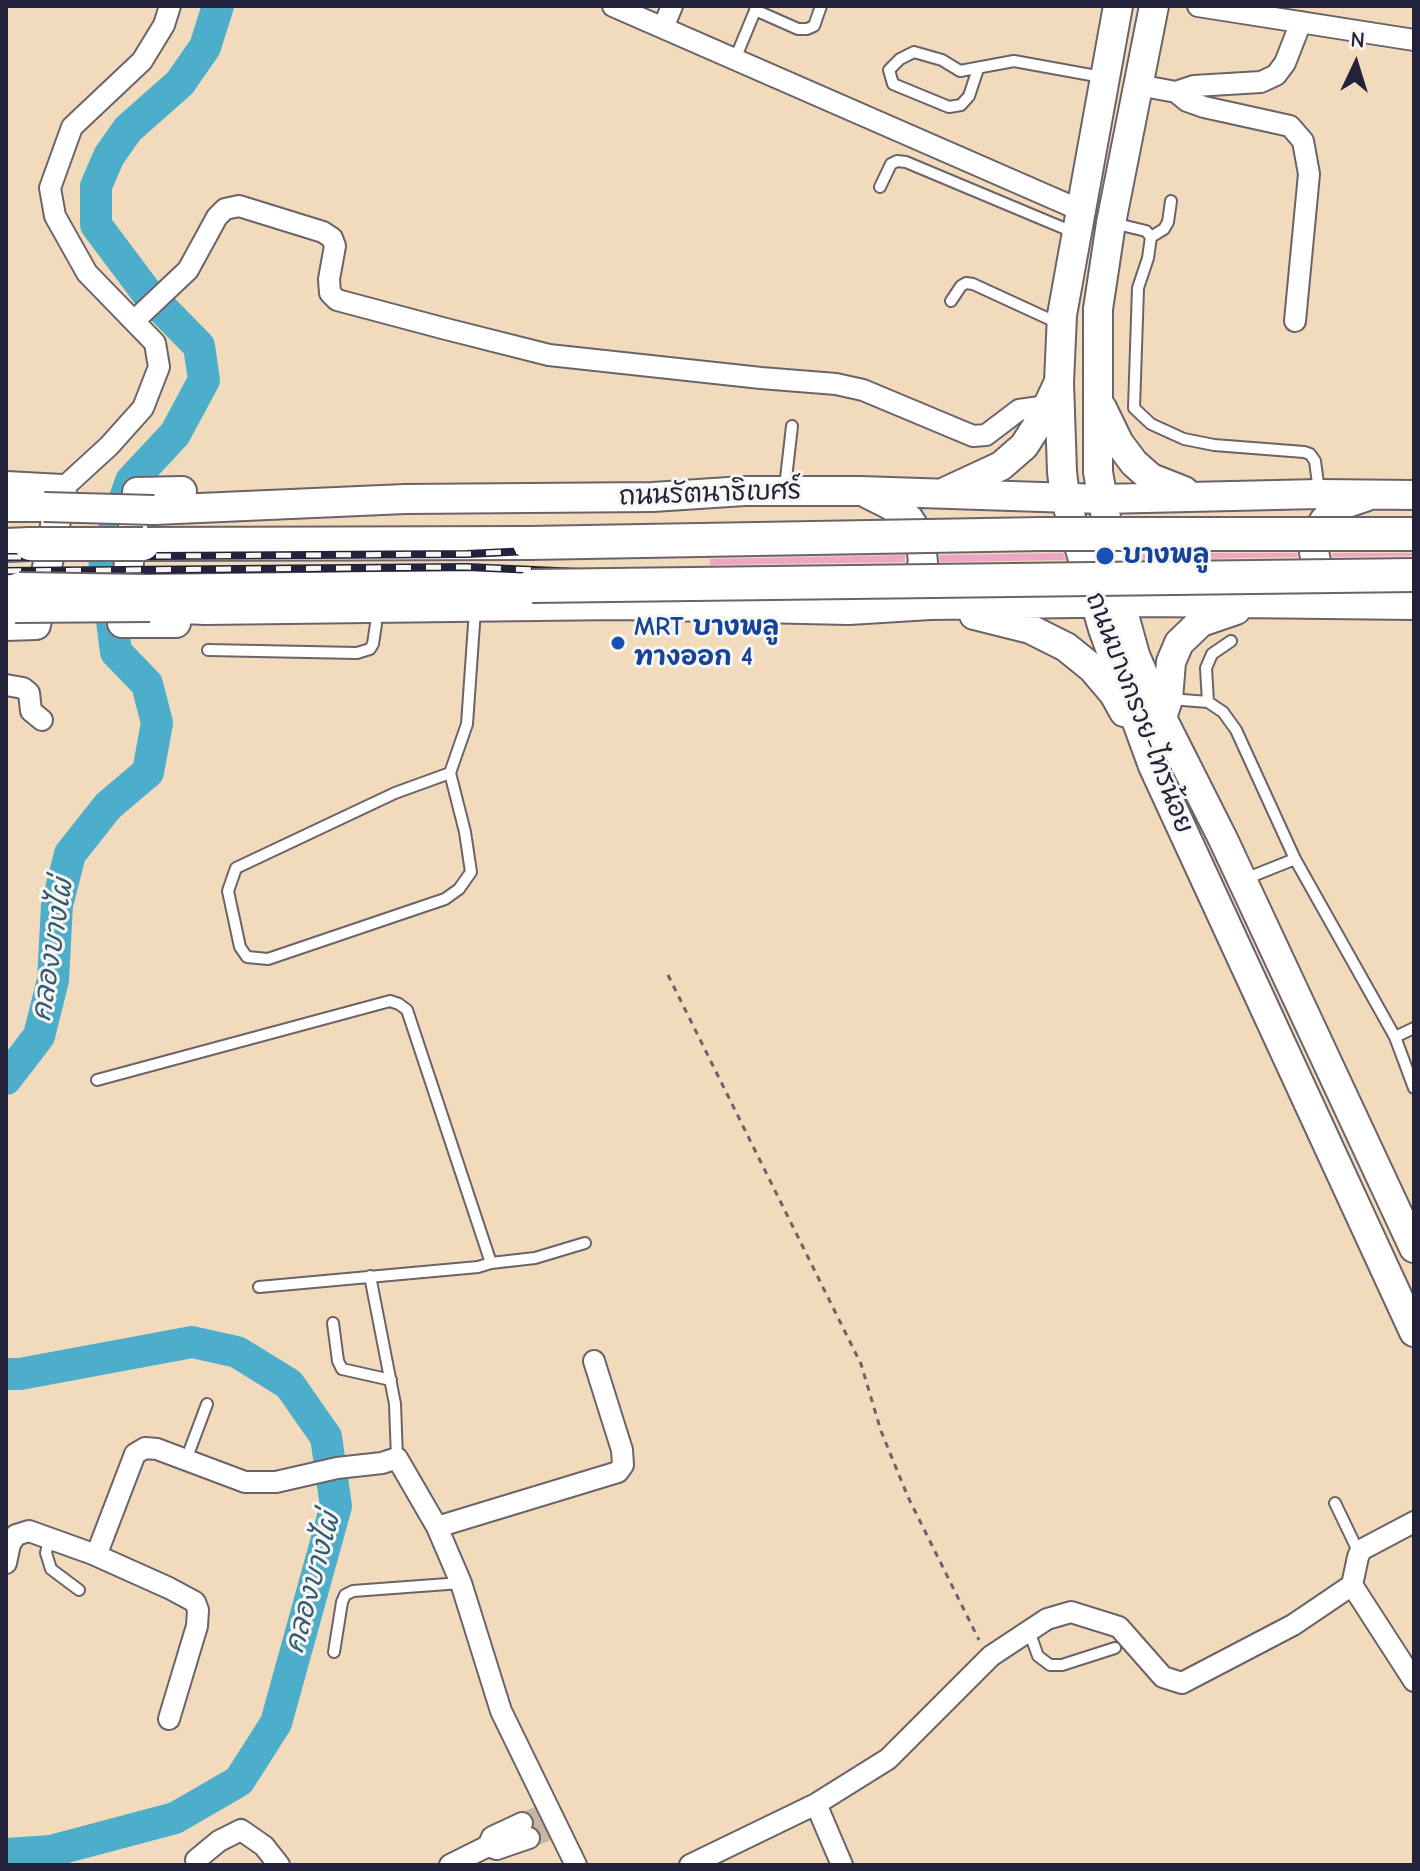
<!DOCTYPE html>
<html>
<head>
<meta charset="utf-8">
<style>
	body { margin:0 }
	#map { position:relative; width:1420px; height:1871px; overflow:hidden; background:#f2dbbc; font-family:"Comic Neue",sans-serif }
	canvas { display:block }
	.frame { position:absolute; inset:0; border:8px solid #22223b; pointer-events:none }
	.north { position:absolute; left:1316px; top:24px; width:80px; height:80px; -webkit-text-stroke:6px #f6f6f2; paint-order:stroke; rotate:4deg; font-size:22px; font-weight:700; line-height:32px; text-align:center; color:#22223b }
	.north::after { content:''; display:block; margin:auto; width:28px; height:36px; background:#22223b; clip-path:polygon(50% 0,100% 100%,50% 72%,0 100%) }
</style>
</head>
<body>
<div id="map">
<canvas width="1420" height="1871"></canvas>
<div class="frame"></div>
<div class="north">N</div>
</div>
<script>
const c = document.querySelector('canvas').getContext('2d');
c.lineJoin = 'round';
const shape = rows => new Path2D(rows.map(r => 'M' + r).join(''));
function stroke(path, color, width, dash) { c.strokeStyle = color; c.lineWidth = width; c.lineCap = dash ? 'butt' : 'round'; c.setLineDash(dash || []); c.stroke(path); }
function fillPath(path, color) { c.fillStyle = color; c.fill(path, 'evenodd'); }
function label(font, color, halo, rows, align = 'center') {
  c.font = font + ' "Comic Neue","Playpen Sans Thai",sans-serif'; c.lineWidth = 6; c.setLineDash([]); c.textBaseline = 'middle'; c.strokeStyle = halo; c.fillStyle = color; for (const [text, x, y, turn = 0] of rows) {
    c.save(); c.translate(x, y); c.rotate((+turn || 0) * Math.PI / 180); c.textAlign = isNaN(turn) ? turn : align; if (halo) c.strokeText(text, 0, 0); c.fillText(text, 0, 0); c.restore();
  }
}
stroke(shape([
	[6,1079,39,1036,53,980,57,905,70,854,108,806,148,772,157,723,147,684,116,652,104,558,131,481,175,434,204,380,199,346,147,293,96,225,96,186,109,156,128,129,180,83,205,47,218,6],
	[6,1374,20,1374,192,1342,237,1352,289,1384,326,1437,336,1506,276,1723,239,1781,175,1818,51,1851,6,1854]
]), '#4caecb', 32);
fillPath(shape([
	[1063,553,1066,560,940,562,939,555],
	[1129,553,1297,553,1298,557,1130,560],
	[1332,553,1414,553,1414,556,1332,557],
	[905,555,905,562,710,565,710,559]
]), '#eea6c7');
stroke(shape([
	[522,1823,539,1816],
	[529,1838,547,1831]
]), '#c8b6a2', 20, [20, 10]);
const lane = shape([
	[755,10,798,29,807,29,814,26,821,6],
	[735,59,757,6],
	[978,69,969,96,961,105,949,107,893,84,889,70,900,59,914,52,942,60,960,71,1014,61,1102,77],
	[880,187,891,164,897,161,906,162,1073,232],
	[1113,223,1146,231,1151,237,1148,258,1138,288,1134,408,1151,424,1184,439,1214,445,1304,452,1310,454,1315,461,1319,491],
	[1151,237,1164,229,1168,222,1171,201],
	[951,301,961,286,966,283,973,284,1060,324],
	[785,487,792,426],
	[208,650,357,653,370,649,373,644,376,624],
	[1170,699,1208,702,1223,712,1236,730,1295,859,1395,1037,1414,1088],
	[1208,702,1206,668,1212,654,1231,641],
	[450,773,395,793,236,868,228,891,240,947,247,957,268,959,445,899,459,889,471,872,465,832,450,773,467,724,475,610],
	[1245,879,1295,859],
	[1395,1037,1414,1028],
	[97,1080,390,1001,399,1004,407,1010,491,1263,478,1267,259,1287],
	[491,1263,535,1258,585,1243],
	[370,1276,395,1404,397,1458],
	[333,1323,338,1361,342,1369,391,1380],
	[186,1460,207,1404],
	[1335,1503,1359,1553],
	[49,1539,46,1553,51,1569,79,1590],
	[1029,1631,1038,1656,1050,1665,1062,1665,1115,1648],
	[334,1652,342,1602,345,1595,353,1591,461,1583]
]);
const street = shape([
	[613,6,1080,210],
	[1198,6,1414,40],
	[663,28,672,6],
	[1138,85,1176,92,1194,86,1261,82,1276,75,1285,63,1301,22],
	[1176,92,1187,101,1204,107,1290,126,1303,141,1309,174,1295,321],
	[134,321,188,270,217,217,225,209,239,206,323,232,332,238,335,246,329,279,330,293,337,300,446,329,549,355,761,378,836,384,863,390,973,436,986,435,1019,410,1047,406],
	[62,489,109,446,143,408,159,367,155,343,87,273,55,216,50,188,72,127,142,61,164,25,170,6],
	[6,685,23,688,29,693,31,711,42,720],
	[437,1527,618,1472,623,1465,622,1450,594,1361],
	[93,1554,169,1588,195,1602,198,1610,197,1626,169,1719],
	[6,1563,10,1544,16,1535,29,1531,93,1554,99,1548,135,1454,145,1448,157,1449,245,1482,276,1482,337,1468,382,1463,397,1458,437,1527,461,1583,501,1711,576,1865],
	[1352,1585,1414,1681],
	[816,1804,842,1865],
	[488,1846,497,1849,529,1838],
	[196,1860,219,1841,241,1830,264,1846,279,1865],
	[450,1865,488,1846,492,1837,522,1823],
	[690,1865,816,1804,888,1759,991,1656,1047,1619,1071,1612,1119,1627,1163,1677,1182,1683,1293,1625,1330,1600,1352,1585,1358,1557,1361,1550,1414,1522]
]);
const secondary = shape([
	[1118,6,1062,315,1059,382,1062,472,1065,497,1103,629,1153,766,1414,1332],
	[1154,6,1111,223,1098,309,1098,472,1121,604,1135,655,1162,718,1223,839,1414,1248],
	[1102,408,1119,443,1134,463,1151,478,1184,491],
	[6,486,62,489,36,625,6,626],
	[947,491,1001,466,1024,446,1042,418,1057,386],
	[868,494,890,505,909,519,920,536,923,562,920,574,904,596],
	[6,507,44,507],
	[154,510,405,499,653,497,744,491,860,491,1102,499,1319,494,1414,495],
	[1334,591,1328,586,1317,566,1314,552,1317,533,1324,521,1338,506,1365,497],
	[150,607,204,610,619,605,849,610,930,605,1148,602,1414,605],
	[974,615,1030,629,1066,647,1092,668,1114,694,1124,712],
	[176,623,122,623,137,492,182,491],
	[1162,718,1168,699,1171,662,1179,643,1201,622,1236,610]
]);
const primary = shape([
	[143,544,529,543],
	[6,545,30,544],
	[144,591,532,586]
]);
stroke(lane, '#6b6368', 14);
stroke(street, '#6b6368', 24);
stroke(secondary, '#6b6368', 32);
stroke(primary, '#6b6368', 36);
stroke(shape([
	[668,975,861,1364,881,1431,908,1497,979,1640]
]), '#6b6368', 3, [6, 6]);
stroke(lane, '#fff', 10);
stroke(street, '#fff', 20);
stroke(secondary, '#fff', 28);
stroke(primary, '#fff', 32);
const rail = shape([
	[6,557,467,554,692,543,1414,538],
	[6,571,467,567,692,577,1414,571]
]);
stroke(rail, '#22223b', 8);
stroke(rail, '#f6f6f2', 5, [15]);
const secondaryBridge = shape([
	[44,507,154,510],
	[15,608,150,607]
]);
const primaryBridge = shape([
	[529,543,1041,534,1414,534],
	[30,544,143,544],
	[532,586,1414,575],
	[19,589,144,591]
]);
stroke(secondaryBridge, '#6b6368', 32, []);
stroke(primaryBridge, '#6b6368', 36, []);
stroke(secondaryBridge, '#fff', 28);
stroke(primaryBridge, '#fff', 32);
for (const [x, y, r, color] of [
	[1105,556,10,"#1a4fb4"],
	[618,643,8,"#1a4fb4"]
]) { const dot = new Path2D(); dot.arc(x, y, r, 0, 2 * Math.PI); c.fillStyle = color; c.fill(dot); stroke(dot, '#f6f6f2', 3); }
label('26px', '#22223b', '#f6f6f2', [
	["ถนนรัตนาธิเบศร์",710,494,-2],
	["ถนนบางกรวย-ไทรน้อย",1139,713,69]
]);
label('bold 26px', '#164399', '#f6f6f2', [
	["บางพลู",1123,556],
	["MRT บางพลู",634,628],
	["ทางออก 4",634,658]
], 'left');
label('italic 28px', '#335a75', '#f6f6f2', [
	["คลองบางไผ่",53,950,-81],
	["คลองบางไผ่",313,1583,-75]
]);
</script>
</body>
</html>
